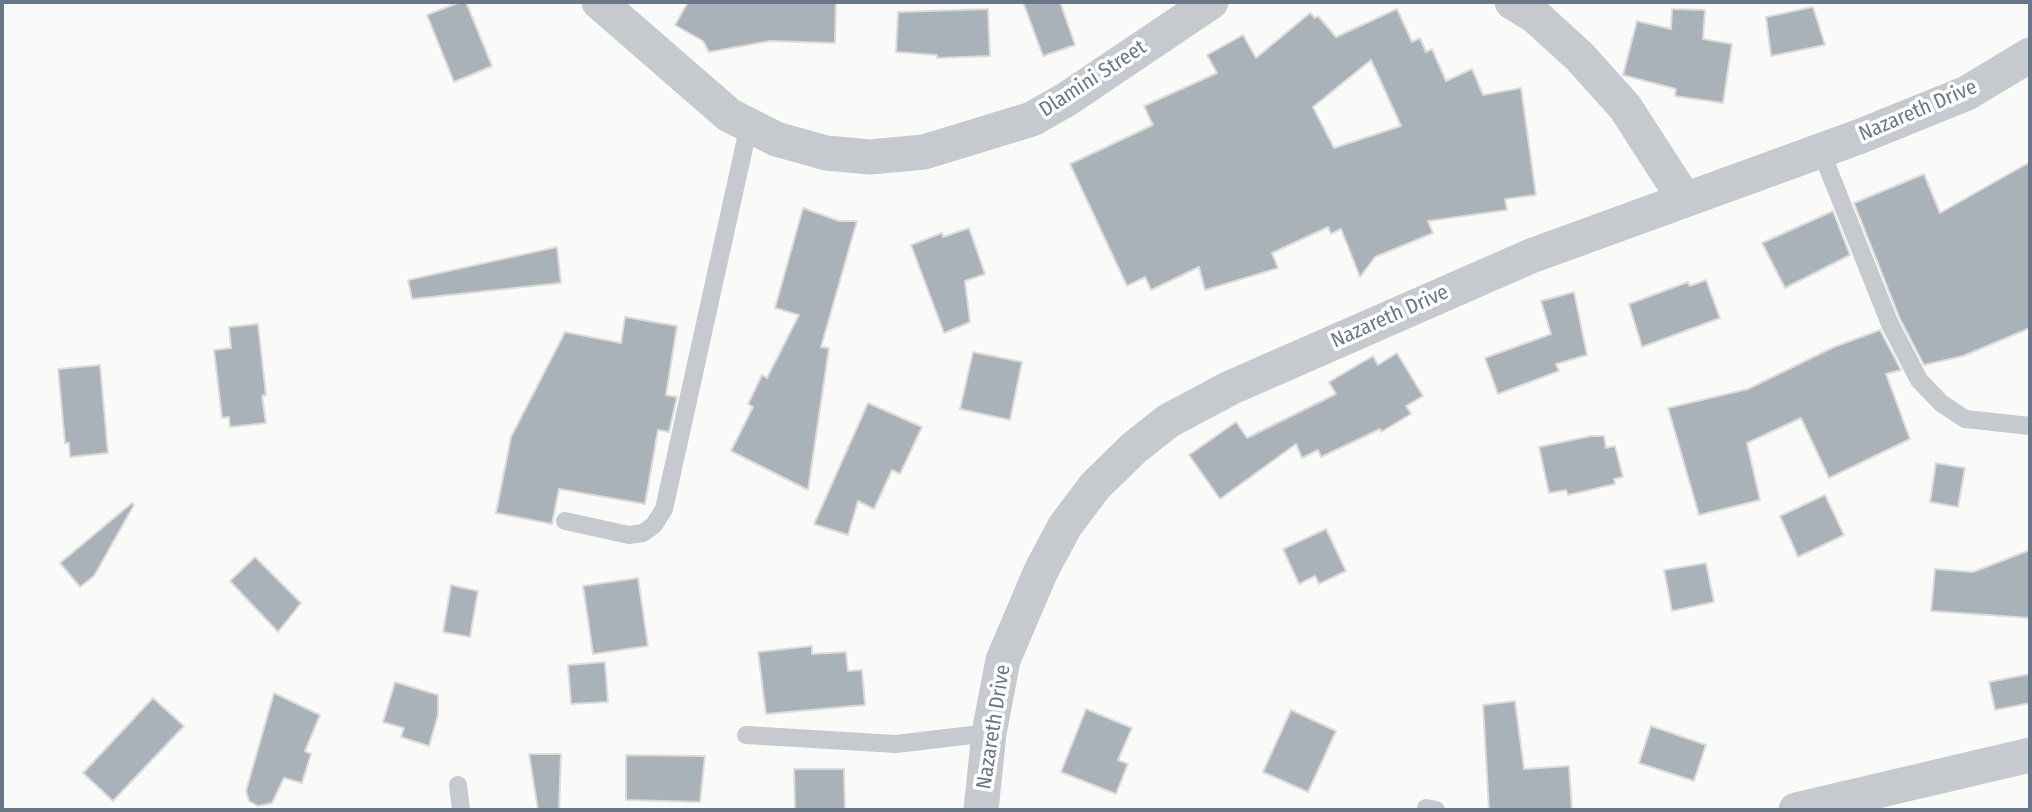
<!DOCTYPE html>
<html>
<head>
<meta charset="utf-8">
<style>
	body { margin:0 }
	#map { position:relative; width:2032px; height:812px; overflow:hidden; background:#fafaf8; font-family:"Fira Sans Condensed",sans-serif }
	canvas { display:block }
	.frame { position:absolute; inset:0; border:4px solid #697888; pointer-events:none }
</style>
</head>
<body>
<div id="map">
<canvas width="2032" height="812"></canvas>
<div class="frame"></div>
</div>
<script>
const c = document.querySelector('canvas').getContext('2d');
c.lineJoin = 'round';
function fillPath(path, color) { c.fillStyle = color; c.fill(path, 'evenodd'); }
const shape = rows => new Path2D(rows.map(r => 'M' + r).join(''));
function stroke(path, color, width, dash) { c.strokeStyle = color; c.lineWidth = width; c.lineCap = dash ? 'butt' : 'round'; c.setLineDash(dash || []); c.stroke(path); }
function label(font, color, halo, rows, align = 'center') {
  c.font = font + ' "Fira Sans Condensed",sans-serif'; c.lineWidth = 7; c.setLineDash([]); c.textBaseline = 'middle'; c.strokeStyle = halo; c.fillStyle = color; for (const [text, x, y, turn = 0] of rows) {
    c.save(); c.translate(x, y); c.rotate((+turn || 0) * Math.PI / 180); c.textAlign = isNaN(turn) ? turn : align; if (halo) c.strokeText(text, 0, 0); c.fillText(text, 0, 0); c.restore();
  }
}
const building = shape([
	[460,2,466,2,492,66,454,82,427,15,460,2],
	[688,2,836,2,835,43,770,41,709,52,703,41,675,25,688,2],
	[1023,2,1060,2,1075,45,1043,56,1023,2],
	[1813,7,1825,45,1771,56,1766,17,1813,7],
	[988,9,990,56,937,58,937,55,896,52,898,12,988,9],
	[1397,9,1412,42,1420,38,1426,52,1432,49,1446,81,1472,69,1483,95,1521,88,1536,195,1505,199,1507,210,1428,221,1433,233,1375,257,1360,277,1341,229,1331,234,1328,227,1272,253,1278,268,1205,290,1199,267,1151,290,1145,277,1127,286,1070,164,1153,125,1144,106,1217,73,1207,55,1243,35,1256,58,1310,13,1315,18,1318,16,1336,37,1397,9],
	[1371,60,1401,126,1334,148,1313,107,1371,60],
	[1672,9,1705,10,1703,39,1732,44,1723,103,1675,96,1676,89,1623,75,1637,21,1671,29,1672,9],
	[2030,162,2030,328,1963,356,1924,365,1900,319,1854,203,1924,174,1940,213,2030,162],
	[803,208,839,221,857,221,821,347,829,348,808,490,731,451,753,407,748,404,762,375,767,378,799,315,775,308,803,208],
	[1833,211,1850,255,1785,288,1762,243,1833,211],
	[969,228,985,274,965,281,970,322,944,333,911,245,942,233,943,237,969,228],
	[557,247,561,283,412,299,408,280,557,247],
	[1706,280,1720,318,1642,347,1629,304,1688,282,1690,286,1706,280],
	[1574,292,1587,355,1556,364,1559,371,1498,394,1485,358,1551,334,1541,301,1574,292],
	[625,317,677,326,666,395,677,397,669,432,658,430,645,504,559,489,552,524,496,513,511,437,565,332,621,343,625,317],
	[258,324,266,395,262,396,266,423,230,427,229,417,222,418,214,350,231,348,229,327,258,324],
	[1880,330,1901,370,1886,374,1910,439,1829,478,1801,418,1747,443,1760,500,1699,515,1668,408,1748,389,1834,347,1880,330],
	[973,352,1022,362,1010,420,960,409,973,352],
	[1397,353,1423,396,1406,406,1411,414,1381,432,1380,429,1321,457,1318,450,1302,458,1296,444,1220,499,1189,455,1236,422,1247,438,1336,394,1329,382,1373,356,1378,365,1397,353],
	[100,365,108,453,70,457,69,443,65,443,58,369,100,365],
	[868,403,922,427,900,474,892,470,874,509,858,501,848,535,814,524,868,403],
	[1591,436,1604,436,1606,448,1615,446,1623,477,1614,479,1615,484,1568,495,1566,490,1549,493,1539,447,1591,436],
	[1936,463,1965,468,1958,507,1930,502,1936,463],
	[1825,495,1844,535,1798,557,1780,516,1825,495],
	[132,503,134,505,94,576,80,587,60,563,132,503],
	[1326,529,1346,571,1319,584,1315,576,1299,584,1283,549,1326,529],
	[2030,550,2030,618,1931,611,1935,569,1973,572,2030,550],
	[255,557,301,603,278,632,230,581,255,557],
	[1706,563,1714,602,1672,611,1664,570,1706,563],
	[638,578,648,646,593,654,583,586,638,578],
	[451,585,478,591,470,637,443,632,451,585],
	[812,646,812,654,846,652,848,671,862,670,865,705,766,714,758,652,812,646],
	[605,662,608,702,571,704,568,665,605,662],
	[2030,674,2030,703,1995,710,1989,682,2030,674],
	[395,682,438,695,438,715,429,746,401,737,404,728,383,722,395,682],
	[274,693,320,715,305,751,311,754,302,783,284,778,272,803,258,806,249,801,246,791,274,693],
	[153,698,184,726,113,801,83,773,153,698],
	[1515,701,1524,769,1569,766,1572,810,1489,810,1483,705,1515,701],
	[1086,709,1132,728,1118,760,1128,764,1116,794,1061,772,1086,709],
	[1291,710,1336,731,1308,792,1263,772,1291,710],
	[1651,726,1706,745,1694,781,1639,763,1651,726],
	[529,754,561,754,559,810,538,810,529,754],
	[626,755,705,756,700,802,626,800,626,755],
	[794,769,844,769,845,810,795,810,794,769]
]);
fillPath(building, '#aab2b9');
stroke(building, '#dcdcda', 2);
stroke(shape([
	[1821,151,1890,324,1919,380,1941,403,1965,419,2030,426],
	[565,521,629,535,643,533,654,525,664,509,749,125],
	[746,735,896,744,989,733],
	[458,785,461,810],
	[1426,808,1436,810]
]), '#c6c9cd', 18);
stroke(shape([
	[599,2,729,115,776,139,826,153,870,157,924,152,1032,119,1067,99,1211,2],
	[1512,2,1535,16,1579,56,1625,107,1685,200],
	[981,810,989,733,1003,660,1041,571,1065,526,1095,486,1134,448,1168,421,1230,388,1531,256,1861,136,1967,93,2030,55],
	[1796,810,2030,755]
]), '#c6c9cd', 35);
label('21px', '#697888', '#fff', [
	["Dlamini Street",1093,79,-33],
	["Nazareth Drive",1918,111,-23],
	["Nazareth Drive",1390,317,-24],
	["Nazareth Drive",994,727,-81]
]);
</script>
</body>
</html>
